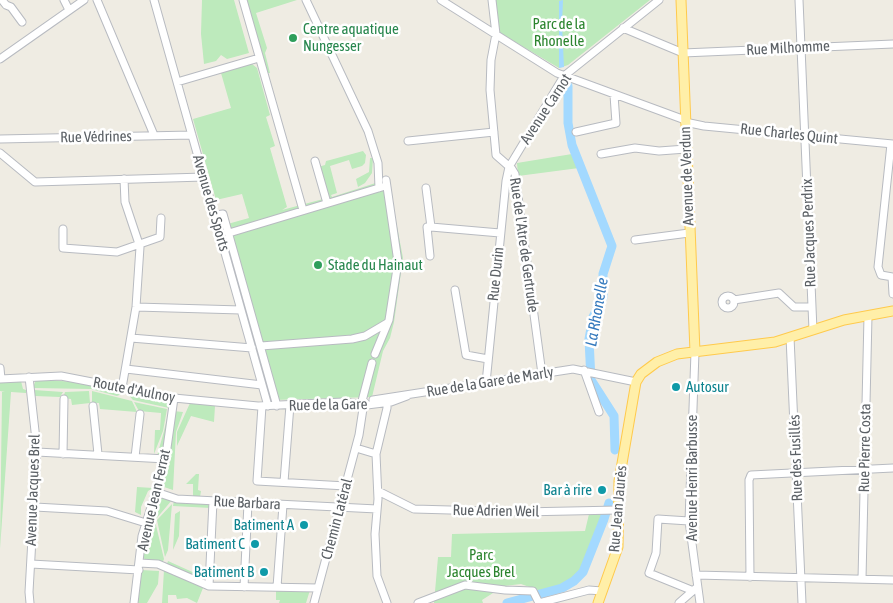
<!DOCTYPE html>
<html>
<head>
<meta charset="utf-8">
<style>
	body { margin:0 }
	canvas { display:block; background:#efece3 }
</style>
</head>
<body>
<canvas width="893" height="603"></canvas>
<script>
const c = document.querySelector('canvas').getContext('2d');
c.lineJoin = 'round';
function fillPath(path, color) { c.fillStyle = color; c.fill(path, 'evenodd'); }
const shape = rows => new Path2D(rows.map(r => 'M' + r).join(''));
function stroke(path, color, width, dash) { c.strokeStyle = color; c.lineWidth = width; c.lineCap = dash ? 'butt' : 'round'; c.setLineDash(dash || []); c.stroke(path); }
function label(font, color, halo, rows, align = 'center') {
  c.font = font + ' "Asap Condensed",sans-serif'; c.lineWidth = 5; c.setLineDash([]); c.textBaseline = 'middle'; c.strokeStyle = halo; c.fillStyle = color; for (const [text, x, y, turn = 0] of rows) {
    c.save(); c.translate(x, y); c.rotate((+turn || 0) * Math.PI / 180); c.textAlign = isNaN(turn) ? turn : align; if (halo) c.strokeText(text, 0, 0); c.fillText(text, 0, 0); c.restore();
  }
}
fillPath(shape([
	[202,0,234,0,249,53,227,59,221,55,216,61,204,64,201,34],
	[247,0,297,0,256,13,267,48,265,53,270,73,268,73],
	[495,0,650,0,568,65,559,68,500,33],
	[252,64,257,68,270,115,266,117,275,146,270,148,287,207,282,210,327,198,318,167,325,165,326,161,330,160,363,151,366,155,365,163,362,166,352,169,349,160,330,166,337,193,331,195,332,197,388,179,403,258,394,322,390,338,383,351,372,397,273,400,224,225,249,218,242,194,216,200,193,119,231,108,221,73],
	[572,154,579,168,518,176,517,163],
	[370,158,373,158,372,173,365,183,358,187,356,179,369,172],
	[36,379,74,382,125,392,124,393,117,396,91,389,33,388],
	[21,381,23,389,26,390,26,393,11,392,0,549,2,392,5,392,0,391,0,383],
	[34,390,63,392,60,397,35,396],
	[89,391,90,403,72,405,71,399,63,398,65,392],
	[92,391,132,401,137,412,100,409,99,403,92,403],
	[126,392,166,399,170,403,169,408,133,400],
	[134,402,167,409,163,431,154,454,155,430,160,430,161,413,139,411],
	[190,403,215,406,214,422,191,416,177,446,177,432],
	[169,410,164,455,157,456,164,431],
	[173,411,183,412,176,432,173,490,161,486],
	[196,474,199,474,198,490,201,491,200,497,193,497,193,484,186,484],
	[137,487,153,488,148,491,141,507,141,515,135,512],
	[159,496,172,500,156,519,150,517],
	[174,500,185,502,185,504,210,504,211,508,173,506],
	[172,504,168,550,165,557,157,520],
	[180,511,179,536,173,550,175,514],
	[589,514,603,514,581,569,574,578,562,585,541,591,521,584,504,586,482,600,483,603,434,603,438,557,451,557,452,534,585,531],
	[150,519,155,521,164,559,162,564,146,561,143,557,145,537],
	[168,561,208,579,207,581,203,582,204,580,173,566,172,568,166,566],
	[141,570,159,571,158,584,147,603,137,603],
	[164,570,203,588,197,603,187,598,177,599,176,595,168,595,168,603,162,603],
	[276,590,310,590,306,603,279,603,280,600,276,600]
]), '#bdeabc');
fillPath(shape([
	[563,0,562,24,564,67,559,68,559,1]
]), '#a3d9ff');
stroke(shape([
	[568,86,568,123,572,145,612,246,603,274,603,297,593,317,589,339,591,380,614,416,615,450],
	[507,603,562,588,574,581,583,572,604,519,609,503]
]), '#a3d9ff', 9);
const minor = shape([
	[2,0,6,5,11,7,22,22],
	[64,0,69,10],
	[97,0,154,135],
	[154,0,268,406],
	[243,0,303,210],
	[306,0,368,131,378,163,379,188],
	[441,0,557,73,685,120],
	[492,0,496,34,491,60,490,90,496,155,512,169,515,174,542,374],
	[799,0,813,330],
	[623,28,683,53,893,44],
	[0,59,84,0],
	[177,82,259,58],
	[685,122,704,126,893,144],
	[576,132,616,123,614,95],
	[0,139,192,135],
	[408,141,494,132],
	[891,144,878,267,881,275,893,277],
	[0,153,35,182,204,177],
	[601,154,635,148,659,151,686,149],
	[315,161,327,203],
	[426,188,431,227,427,227,430,256],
	[215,215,223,214,277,406],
	[431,227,500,233],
	[63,229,63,248,117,252,160,237,161,218],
	[229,233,382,187],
	[635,240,689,233],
	[892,277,893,294],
	[455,290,466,355,488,359],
	'722 302a6 6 0 1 1 12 0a6 6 0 1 1-12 0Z',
	[734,300,779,293,794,307,812,307],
	[136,307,241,310],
	[790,337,802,603],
	[131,338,252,348],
	[261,346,352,339,365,336,387,323],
	[695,352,689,521,700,603],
	[375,354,389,320,398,262,386,180],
	[0,368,1,379],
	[126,369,262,385],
	[584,370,599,412],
	[29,377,37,449,29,592,30,603],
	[0,379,61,376,174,398,258,406,344,402,367,405,391,402,407,396],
	[486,383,506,181,509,167,564,76,659,0],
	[122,388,136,307,140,247,125,202,124,179],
	[373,400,573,369,636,382],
	[362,401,372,363],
	[93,406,98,454],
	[262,406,257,481,346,486],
	[356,448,376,454],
	[37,452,166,459],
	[63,454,64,399],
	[135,457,140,414],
	[284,482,290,405],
	[378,491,414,509,522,512,618,510],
	[156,492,177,499,377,509],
	[35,507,107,511,146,523],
	[689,521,658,519,656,553,649,573,691,590],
	[139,563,158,564,209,586,318,588],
	[31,564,139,570],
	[696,575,893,580],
	[750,577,749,480,751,475,893,468],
	[862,579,868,316],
	[209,586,213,501],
	[244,587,248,503],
	[277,587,283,505],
	[134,603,142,536,165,462,174,398],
	[314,603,359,435,364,402],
	[387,603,377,576,375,534,378,499,376,454,387,408,387,398],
	[418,603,465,585,505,590,533,591,539,603],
	[539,603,589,590,602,591],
	[679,603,695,589]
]);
const major = shape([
	[681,0,695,352],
	[598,603,618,547,619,481,636,382,641,374,657,362,677,354,775,342,844,320,893,311]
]);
stroke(minor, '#b8bbc1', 9);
stroke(major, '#ffca4c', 11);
stroke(minor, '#fff', 7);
stroke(major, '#ffefa8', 9);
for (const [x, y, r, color] of [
	[293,38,5,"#2e9e5b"],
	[318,265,5,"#2e9e5b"],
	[676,387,5,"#0f9aa8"],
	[602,490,5,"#0f9aa8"],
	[304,525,5,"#0f9aa8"],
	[255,544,5,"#0f9aa8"],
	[264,572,5,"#0f9aa8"]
]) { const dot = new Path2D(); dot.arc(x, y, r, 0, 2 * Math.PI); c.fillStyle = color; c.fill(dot); stroke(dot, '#fff', 2); }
label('15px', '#2b842e', '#fff', [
	["Parc de la",559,24],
	["Rhonelle",559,41],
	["Parc",481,555],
	["Jacques Brel",481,572]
]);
label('15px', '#27864d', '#fff', [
	["Centre aquatique",303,29],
	["Nungesser",303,46],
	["Stade du Hainaut",328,265]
], 'left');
label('15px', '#5b6065', '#fff', [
	["Rue Milhomme",788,48,-3],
	["Avenue Carnot",546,109,-57],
	["Rue Charles Quint",789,134,6],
	["Rue Védrines",96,137,-1],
	["Avenue de Verdun",687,176,-92],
	["Avenue des Sports",211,203,74],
	["Rue Jacques Perdrix",809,233,-92],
	["Rue de l'Atre de Gertrude",524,245,82],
	["Rue Durin",496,274,-84],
	["Rue de la Gare de Marly",490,382,-9],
	["Route d'Aulnoy",134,390,11],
	["Rue de la Gare",328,405,-1],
	["Rue Pierre Costa",865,448,-89],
	["Rue des Fusillés",796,458,-92],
	["Avenue Henri Barbusse",692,478,-90],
	["Avenue Jacques Brel",33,490,-88],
	["Avenue Jean Ferrat",154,500,-77],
	["Rue Barbara",247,503,3],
	["Rue Jean Jaurès",618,509,-85],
	["Rue Adrien Weil",496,511,1],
	["Chemin Latéral",337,519,-75]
]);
label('15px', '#0d838f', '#fff', [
	["Autosur",686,387,"left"],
	["Bar à rire",592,490],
	["Batiment A",294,525],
	["Batiment C",245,544],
	["Batiment B",254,572]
], 'right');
label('italic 16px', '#3479bd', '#fff', [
	["La Rhonelle",597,312,-80]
]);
</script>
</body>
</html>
